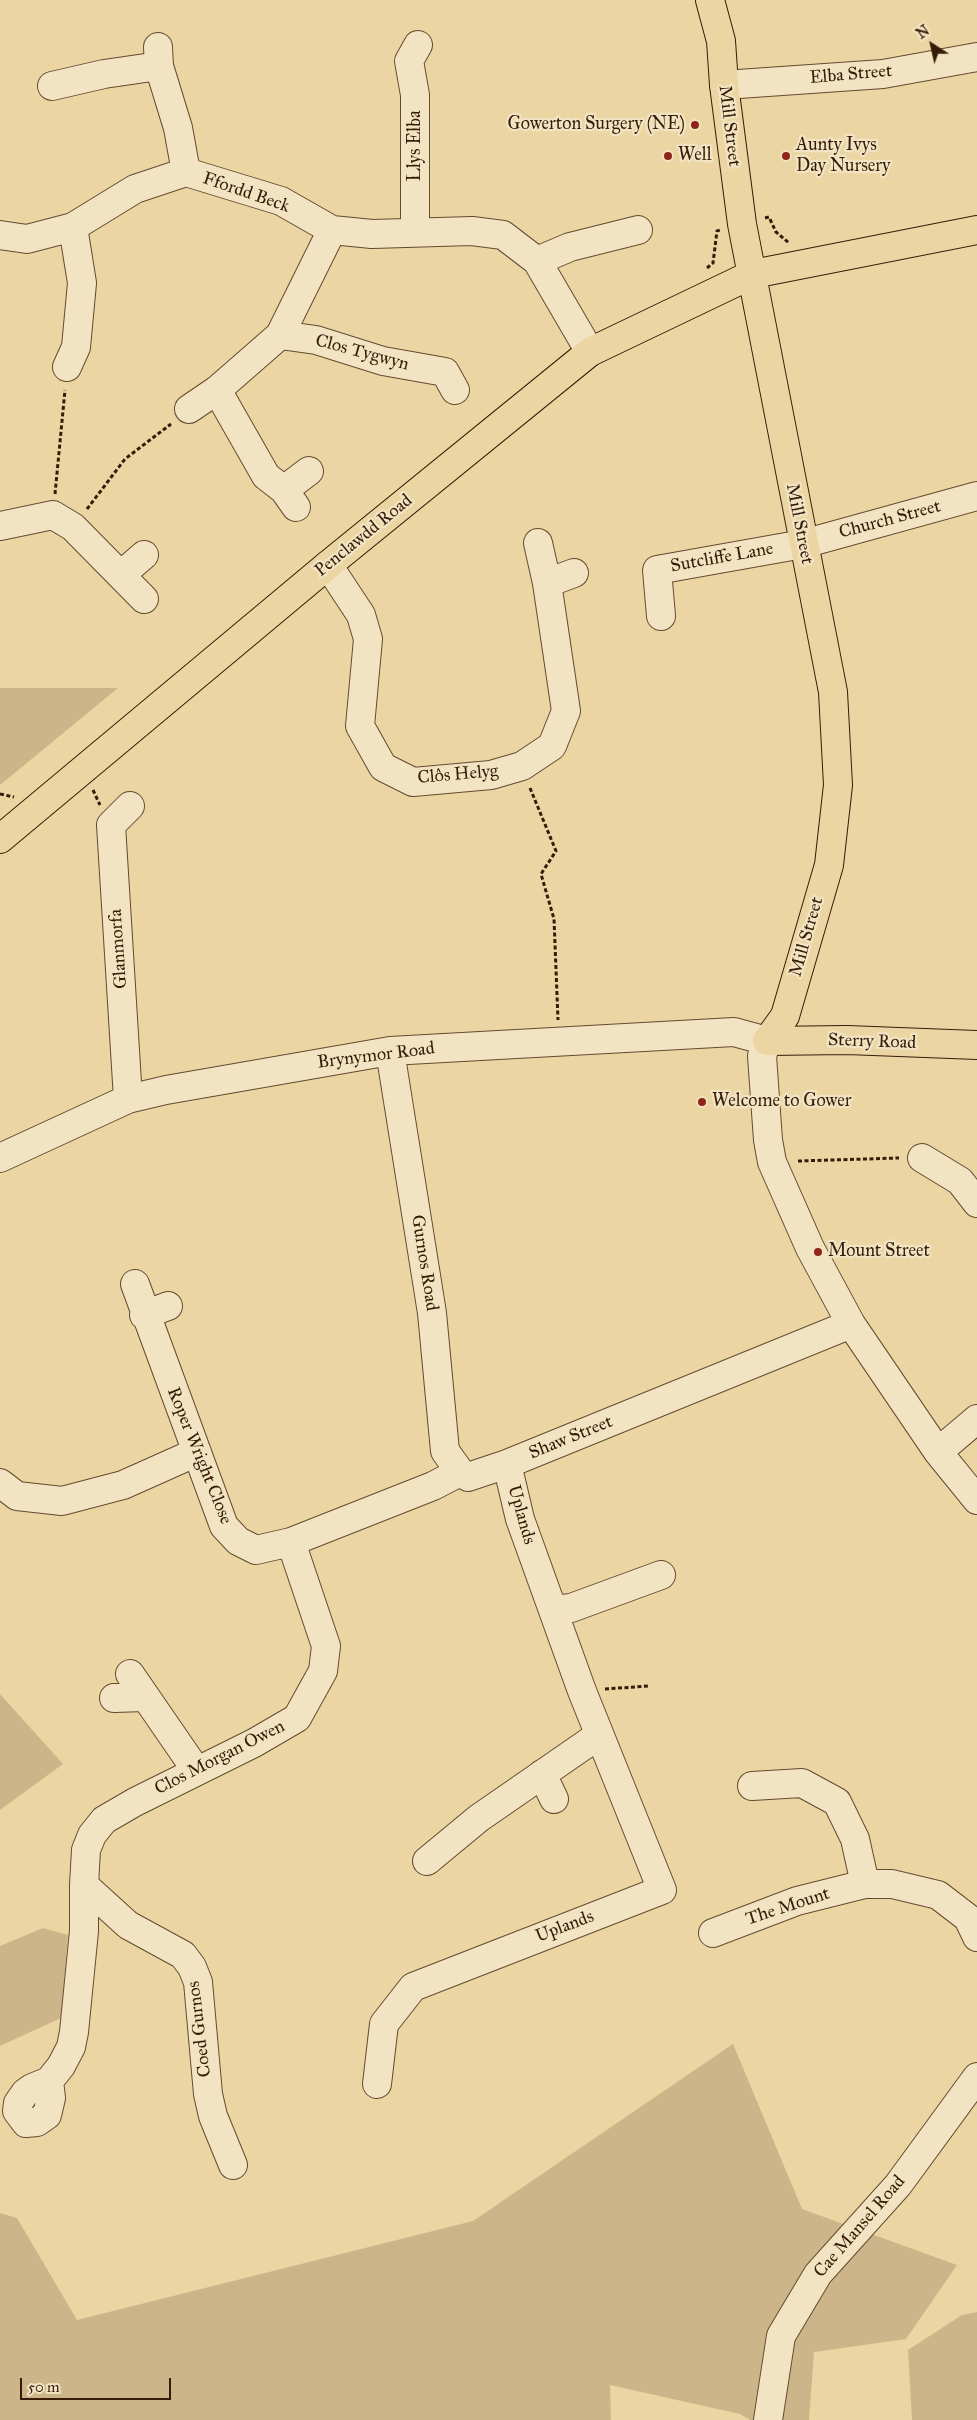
<!DOCTYPE html>
<html>
<head>
<meta charset="utf-8">
<style>
	body { margin:0 }
	#map { position:relative; width:977px; height:2420px; overflow:hidden; background:#ebd5a3; font-family:"IM FELL Great Primer",serif }
	canvas { display:block }
	.north { position:absolute; left:907px; top:20px; width:50px; height:50px; -webkit-text-stroke:4px #f2e4c3; paint-order:stroke; rotate:325deg; font-size:14px; font-weight:700; line-height:20px; text-align:center; color:#371b09 }
	.north::after { content:''; display:block; margin:auto; width:18px; height:22px; background:#371b09; clip-path:polygon(50% 0,100% 100%,50% 72%,0 100%) }
	.scale { position:absolute; left:20px; top:2378px; width:151px; height:22px; box-sizing:border-box; border:2px solid #371b09; border-top:0; padding-left:6px; font-size:15px; line-height:18px; white-space:nowrap; color:#371b09; -webkit-text-stroke:4px #f2e4c3; paint-order:stroke }
</style>
</head>
<body>
<div id="map">
<canvas width="977" height="2420"></canvas>
<div class="north">N</div>
<div class="scale">50 m</div>
</div>
<script>
const c = document.querySelector('canvas').getContext('2d');
c.lineJoin = 'round';
function fillPath(path, color) { c.fillStyle = color; c.fill(path, 'evenodd'); }
const shape = rows => new Path2D(rows.map(r => 'M' + r).join(''));
function stroke(path, color, width, dash) { c.strokeStyle = color; c.lineWidth = width; c.lineCap = dash ? 'butt' : 'round'; c.setLineDash(dash || []); c.stroke(path); }
function label(font, color, halo, rows, align = 'center') {
  c.font = font + ' "IM FELL Great Primer",serif'; c.lineWidth = 4.5; c.setLineDash([]); c.textBaseline = 'middle'; c.strokeStyle = halo; c.fillStyle = color; for (const [text, x, y, turn = 0] of rows) {
    c.save(); c.translate(x, y); c.rotate((+turn || 0) * Math.PI / 180); c.textAlign = isNaN(turn) ? turn : align; if (halo) c.strokeText(text, 0, 0); c.fillText(text, 0, 0); c.restore();
  }
}
fillPath(shape([
	[0,688,118,688,0,785],
	[0,1694,63,1764,0,1810],
	[43,1928,68,1935,61,2018,0,2046,0,1946],
	[733,2044,802,2209,957,2265,906,2339,814,2352,809,2420,750,2420,740,2414,610,2385,611,2420,0,2420,0,2213,17,2218,77,2320,473,2221],
	[977,2312,977,2420,912,2420,908,2350,962,2315]
]), '#ccb589');
const minor = shape([
	[158,47,159,66,178,128,186,172],
	[724,85,883,74,977,57],
	[52,86,104,74,159,66],
	[415,231,415,95,409,61,418,45],
	[0,235,27,239,73,227,135,189,186,172,281,201,332,230,372,234,472,231,503,235,537,261,590,352],
	[537,261,570,247,638,230],
	[280,335,316,340,383,361,445,372,455,390],
	[67,367,76,347,82,283,73,227],
	[217,390,266,476,284,490,296,507],
	[189,409,217,390,280,335,332,230],
	[284,490,309,471],
	[0,526,53,515,73,527,144,599],
	[328,565,361,615,368,639,360,726,383,767,413,782,491,775,522,766,552,746,566,711,547,583,538,543],
	[122,574,144,555],
	[547,583,574,573],
	[661,616,657,570,803,544,977,496],
	[390,1051,432,1313,445,1451,460,1472],
	[128,1099,111,825,130,806],
	[0,1158,128,1099,166,1090,390,1051,734,1032,767,1041,762,1056,768,1140,772,1162,810,1248,851,1324,938,1452,977,1500],
	[922,1158,960,1181,977,1203],
	[135,1284,224,1526,238,1541,256,1550,291,1542,433,1486,460,1472,468,1477,507,1464,851,1324],
	[144,1315,168,1306],
	[938,1452,977,1419],
	[0,1483,17,1496,62,1501,123,1485,197,1452],
	[553,1610,571,1608,661,1575],
	[130,1674,196,1770],
	[114,1698,145,1697],
	[542,1774,554,1799],
	[752,1786,802,1783,837,1802,855,1839,865,1884],
	[427,1861,479,1818,599,1735],
	[713,1933,797,1901,865,1884,892,1884,938,1895,968,1918,977,1937],
	[49,2081,51,2098,47,2115,37,2122,26,2123,17,2111,18,2103,25,2093,32,2088,49,2081,61,2066,71,2047,74,2032,84,1931,84,1885],
	[377,2084,384,2024,413,1987,662,1890,582,1691,520,1519,507,1464],
	[233,2165,213,2116,208,2094,198,1982,192,1967,183,1955,128,1925,84,1885,86,1850,92,1835,104,1820,135,1802,254,1743,297,1718,323,1671,326,1646,291,1542],
	[768,2420,781,2336,818,2274,898,2185,977,2077]
]);
const major = shape([
	[710,0,721,41,724,85,742,224,833,692,838,785,829,865,785,1016,767,1041],
	[0,839,328,565,590,352,753,274,977,230],
	[767,1041,847,1040,977,1045]
]);
stroke(minor, '#644a30', 30);
stroke(major, '#371b09', 30);
stroke(shape([
	[765,218,769,217,776,232,789,243],
	[707,268,713,263,717,231,720,230],
	[55,494,65,390],
	[87,509,125,459,171,424],
	[530,788,556,851,541,874,554,919,558,1020],
	[93,790,100,805],
	[0,794,14,797],
	[798,1161,899,1158],
	[605,1689,649,1686]
]), '#371b09', 3, [4, 2.5]);
stroke(minor, '#f2e4c3', 28);
stroke(major, '#ebd5a3', 28);
for (const [x, y, r, color] of [
	[695,125,5,"#8f2418"],
	[668,156,5,"#8f2418"],
	[786,156,5,"#8f2418"],
	[702,1102,5,"#8f2418"],
	[818,1252,5,"#8f2418"]
]) { const dot = new Path2D(); dot.arc(x, y, r, 0, 2 * Math.PI); c.fillStyle = color; c.fill(dot); stroke(dot, '#f2e4c3', 2); }
label('18px', '#371b09', '#f2e4c3', [
	["Elba Street",851,75,-5],
	["Mill Street",729,126,83],
	["Llys Elba",416,146,-90],
	["Ffordd Beck",246,193,19],
	["Clos Tygwyn",362,353,15],
	["Church Street",890,520,-15],
	["Mill Street",799,524,79],
	["Penclawdd Road",364,536,-39],
	["Sutcliffe Lane",722,558,-10],
	["Clôs Helyg",458,775,-5],
	["Mill Street",807,937,-74],
	["Glanmorfa",119,949,-94],
	["Sterry Road",872,1042,2],
	["Brynymor Road",376,1056,-7],
	["Gurnos Road",424,1263,81],
	["Shaw Street",571,1438,-22],
	["Roper Wright Close",199,1456,68],
	["Uplands",521,1515,74],
	["Clos Morgan Owen",220,1758,-27],
	["The Mount",788,1907,-18],
	["Uplands",565,1927,-21],
	["Coed Gurnos",200,2029,-97],
	["Cae Mansel Road",860,2227,-49]
]);
label('18px', '#371b09', '#f2e4c3', [
	["Gowerton Surgery (NE)",685,125,"right"],
	["Aunty Ivys",796,146],
	["Day Nursery",796,167],
	["Well",678,156],
	["Welcome to Gower",712,1102],
	["Mount Street",828,1252]
], 'left');
</script>
</body>
</html>
